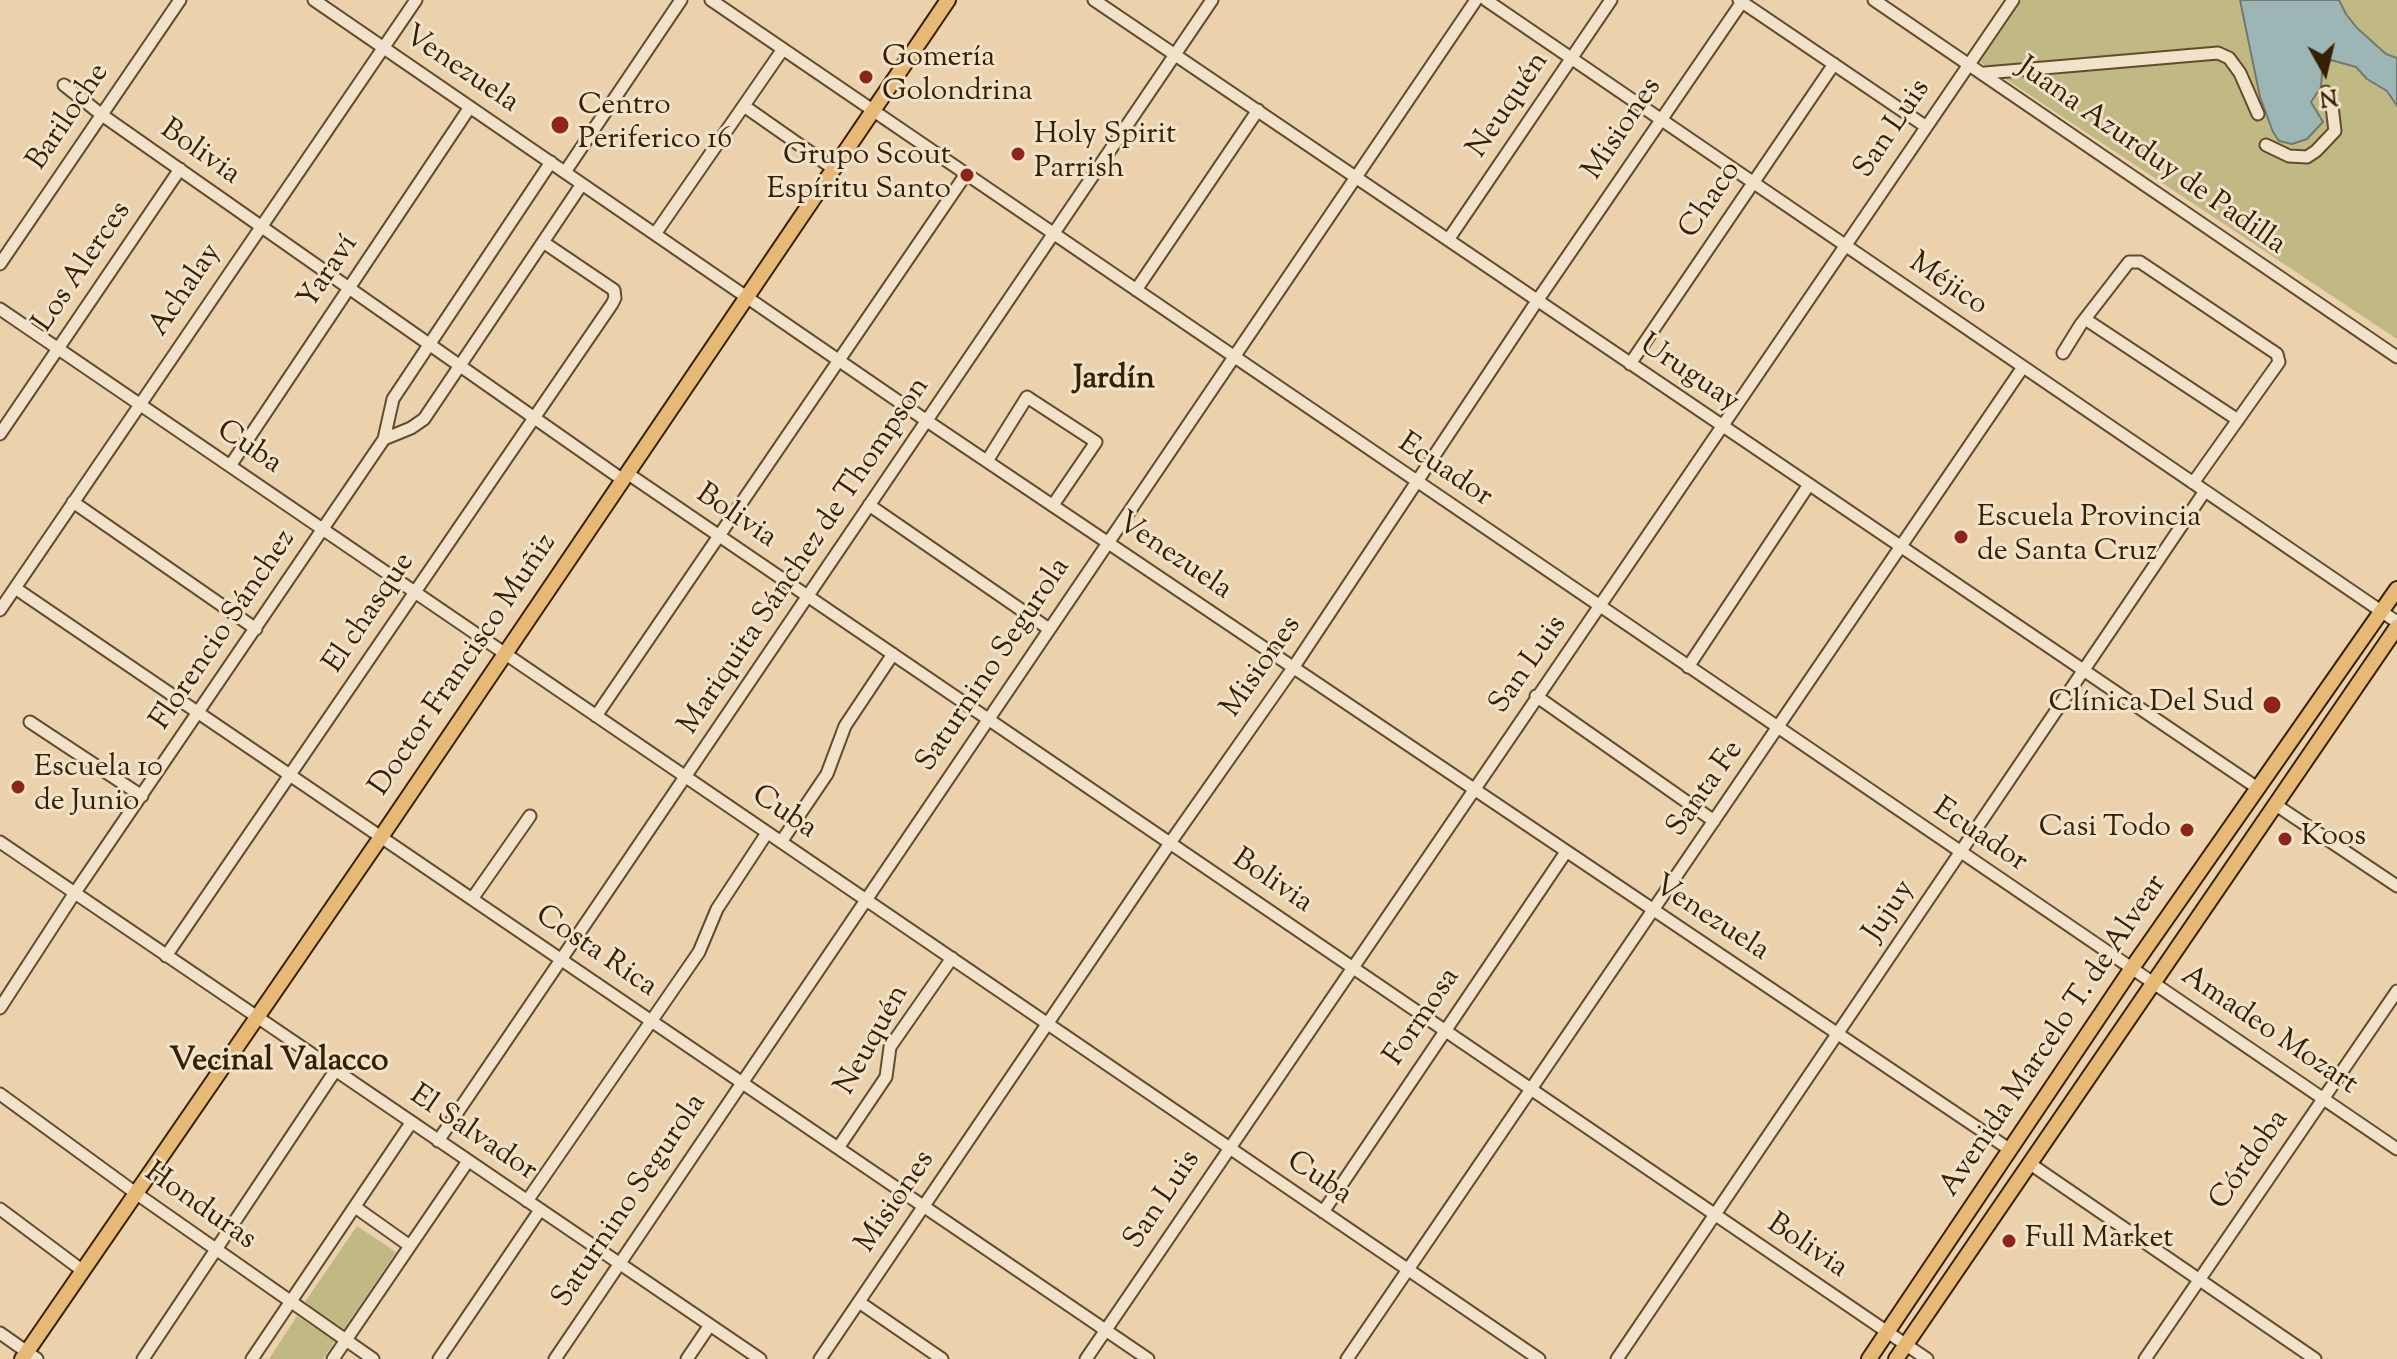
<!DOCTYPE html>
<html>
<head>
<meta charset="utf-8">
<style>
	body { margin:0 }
	#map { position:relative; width:2397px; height:1359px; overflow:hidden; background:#ebd2ad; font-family:"Sorts Mill Goudy",serif }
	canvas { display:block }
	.north { position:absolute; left:2285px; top:32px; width:80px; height:80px; -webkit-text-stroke:6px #f2e2ca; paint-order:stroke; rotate:172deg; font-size:22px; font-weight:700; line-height:32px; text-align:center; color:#362002 }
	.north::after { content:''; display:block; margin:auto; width:28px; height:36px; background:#362002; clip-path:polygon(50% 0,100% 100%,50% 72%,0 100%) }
</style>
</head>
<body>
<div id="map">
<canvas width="2397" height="1359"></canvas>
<div class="north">N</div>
</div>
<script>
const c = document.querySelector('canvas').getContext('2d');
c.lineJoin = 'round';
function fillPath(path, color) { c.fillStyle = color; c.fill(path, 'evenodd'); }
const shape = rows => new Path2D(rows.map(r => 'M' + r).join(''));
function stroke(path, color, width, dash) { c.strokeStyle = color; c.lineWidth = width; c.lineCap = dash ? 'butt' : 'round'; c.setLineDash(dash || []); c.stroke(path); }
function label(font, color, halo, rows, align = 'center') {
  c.font = font + ' "Sorts Mill Goudy",serif'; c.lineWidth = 6; c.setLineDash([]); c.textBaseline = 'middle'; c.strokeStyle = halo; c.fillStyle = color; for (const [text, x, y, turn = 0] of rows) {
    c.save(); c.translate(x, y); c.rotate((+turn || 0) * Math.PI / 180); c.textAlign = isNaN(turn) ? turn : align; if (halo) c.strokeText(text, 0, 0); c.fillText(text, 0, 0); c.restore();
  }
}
fillPath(shape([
	[2022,0,2397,0,2397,339,1980,62],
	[357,1226,396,1252,344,1329,305,1302],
	[297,1316,335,1341,323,1359,269,1359]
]), '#c0b984');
const water = shape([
	[2240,0,2339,0,2346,14,2357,28,2386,54,2397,58,2397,106,2387,91,2367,79,2356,67,2331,60,2322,72,2321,87,2311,102,2323,122,2307,139,2292,144,2279,141,2273,132,2260,97,2240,0]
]);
fillPath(water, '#9cb5b5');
stroke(water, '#73796d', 2);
const minor = shape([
	[314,0,927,421,2009,1149],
	[711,0,2397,1149],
	[1094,0,2256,787],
	[1486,0,2397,622],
	[1739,0,1925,126],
	[1874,0,2397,357],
	[1985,73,2218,53,2229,58,2240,73,2258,114],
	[64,85,102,115,623,480],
	[744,106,834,169],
	[2266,145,2289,156,2307,157,2316,151,2335,131,2332,106,2326,92],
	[565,172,681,0],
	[655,234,783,49],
	[1448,240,1611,0],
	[0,264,180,0],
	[1136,290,1258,110],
	[0,309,1539,1359],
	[2085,319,2238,420],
	[2063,353,2081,324,2129,262,2140,262,2277,354,2279,362,2193,483],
	[1630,364,1834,64],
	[0,434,180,169],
	[384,439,411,428,424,419,582,184],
	[987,461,1027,397,1096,442,1053,505],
	[230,466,470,107],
	[627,473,1927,1359],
	[73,502,256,629],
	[869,505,1049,629],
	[15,588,1148,1359],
	[0,610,416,0],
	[1688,667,1808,486],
	[1536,696,1714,821],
	[596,716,966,174],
	[30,722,142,796],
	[2276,805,2397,886],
	[0,842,760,1359],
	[781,842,827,774,845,726,893,654],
	[472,899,530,816],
	[166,956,612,304,615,298,614,290,543,242],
	[0,1008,74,894,384,439,393,399,551,162],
	[0,1094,137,1194,373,1359],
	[438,1141,1212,0],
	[838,1148,886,1077,890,1047,952,958],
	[2029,1163,2315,1359],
	[527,1201,699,952,717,909,767,833],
	[355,1207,410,1246],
	[0,1209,83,1271],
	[1323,1212,1566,852],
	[859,1302,942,1359],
	[0,1333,37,1359],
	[143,1359,335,1071],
	[252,1359,411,1123],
	[333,1359,468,1161],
	[439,1359,540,1210],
	[555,1359,1476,0],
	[687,1359,710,1325],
	[820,1359,1170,843,1293,668,1537,301,1742,2],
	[1086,1359,2013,0],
	[1347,1359,2023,367],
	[1617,1359,2205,491],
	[2145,1359,2397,991]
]);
const major = shape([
	[22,1359,381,837,948,0],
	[1869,1359,2132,968,2397,589],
	[1896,1359,2397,627]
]);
stroke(minor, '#634c2d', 15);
stroke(major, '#362002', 18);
stroke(minor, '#f2e2ca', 11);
stroke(major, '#e6b976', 14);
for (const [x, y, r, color] of [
	[866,77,8,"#8f2418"],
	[560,125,10,"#8f2418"],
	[1018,154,8,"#8f2418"],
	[967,175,8,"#8f2418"],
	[1961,537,8,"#8f2418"],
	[2272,705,10,"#8f2418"],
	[18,787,8,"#8f2418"],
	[2187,830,8,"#8f2418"],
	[2285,839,8,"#8f2418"],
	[2009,1241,8,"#8f2418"]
]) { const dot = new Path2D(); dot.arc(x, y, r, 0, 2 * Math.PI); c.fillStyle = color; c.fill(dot); stroke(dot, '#f2e2ca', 3); }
label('30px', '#362002', '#f2e2ca', [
	["Gomería",882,60],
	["Golondrina",882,94],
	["Centro",578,108],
	["Periferico 16",578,142],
	["Holy Spirit",1034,137],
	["Parrish",1034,171],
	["Grupo Scout",951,158,"right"],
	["Espíritu Santo",951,192,"right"],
	["Escuela Provincia",1977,520],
	["de Santa Cruz",1977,554],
	["Clínica Del Sud",2254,705,"right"],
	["Escuela 10",34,770],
	["de Junio",34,804],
	["Casi Todo",2171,830,"right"],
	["Koos",2301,839],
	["Full Market",2025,1241]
], 'left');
label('30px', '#362002', '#f2e2ca', [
	["Venezuela",460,71,34],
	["Neuquén",1510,106,-56],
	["Bariloche",70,118,-56],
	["Misiones",1624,130,-56],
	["San Luis",1894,130,-56],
	["Bolivia",199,154,35],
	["Juana Azurduy de Padilla",2150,158,35],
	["Chaco",1712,201,-56],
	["Los Alerces",84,268,-56],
	["Yaraví",330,273,-56],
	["Méjico",1947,286,34],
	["Achalay",187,291,-56],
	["Uruguay",1688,375,34],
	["Cuba",248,449,34],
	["Ecuador",1444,472,34],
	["Bolivia",735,518,34],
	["Mariquita Sánchez de Thompson",806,557,-56],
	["Venezuela",1173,558,34],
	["El chasque",371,614,-56],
	["Florencio Sánchez",225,631,-56],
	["Doctor Francisco Muñiz",465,666,-56],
	["Saturnino Segurola",995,666,-56],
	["San Luis",1530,666,-55],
	["Misiones",1263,668,-55],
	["Santa Fe",1707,790,-55],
	["Cuba",783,814,34],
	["Ecuador",1979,837,34],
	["Bolivia",1271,883,34],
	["Jujuy",1891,912,-56],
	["Venezuela",1710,920,33],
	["Costa Rica",595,953,34],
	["Formosa",1424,1018,-56],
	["Amadeo Mozart",2268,1032,34],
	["Avenida Marcelo T. de Alvear",2055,1037,-56],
	["Neuquén",874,1041,-61],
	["El Salvador",472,1135,34],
	["Córdoba",2251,1161,-55],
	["Cuba",1318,1180,34],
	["San Luis",1164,1201,-56],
	["Saturnino Segurola",631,1202,-56],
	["Misiones",897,1203,-56],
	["Honduras",199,1208,35],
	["Bolivia",1806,1248,34]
]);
label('bold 32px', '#362002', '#f2e2ca', [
	["Jardín",1114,382],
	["Vecinal Valacco",279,1064]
]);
</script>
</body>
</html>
